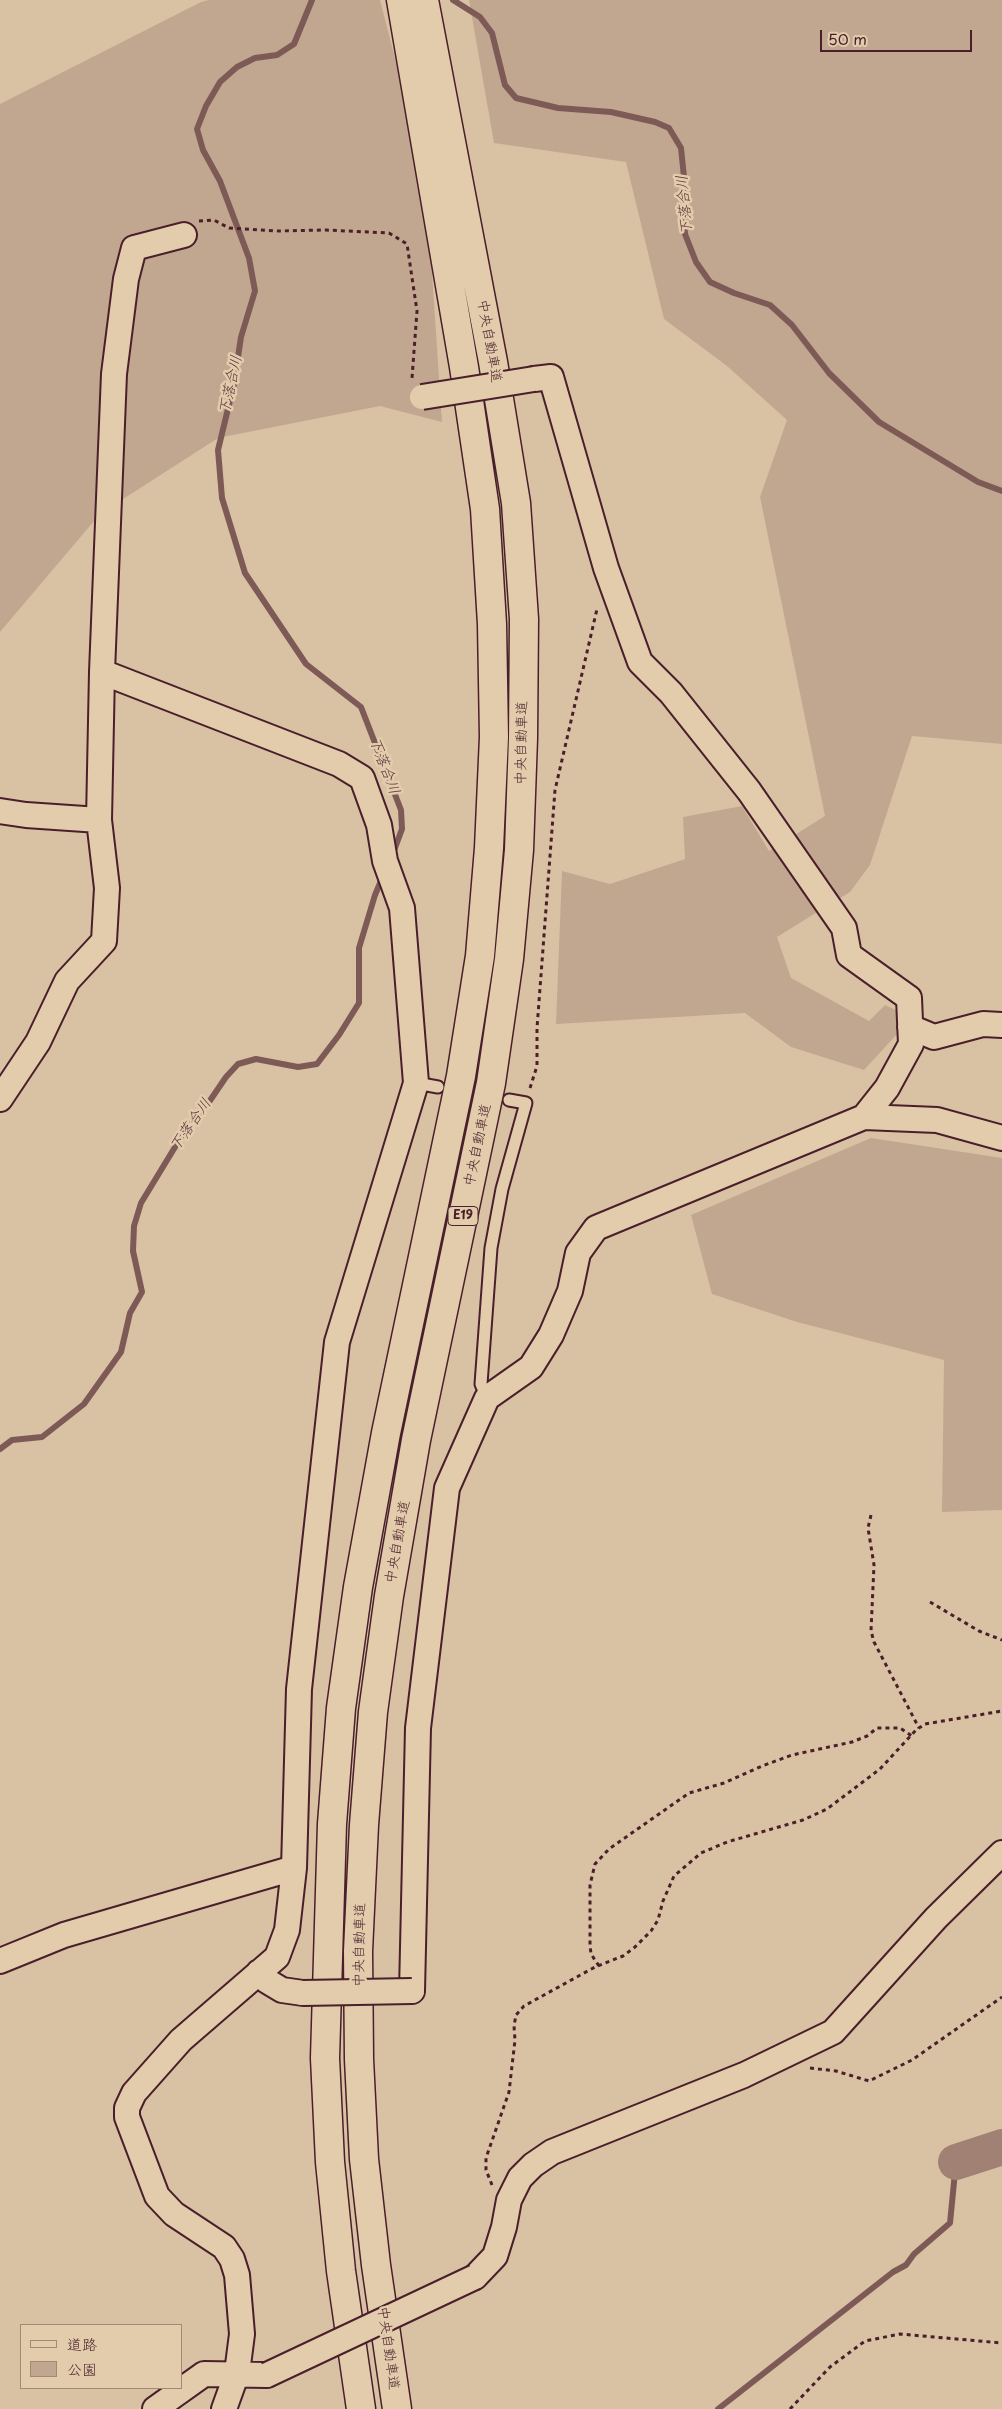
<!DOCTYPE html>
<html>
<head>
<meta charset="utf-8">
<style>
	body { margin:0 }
	#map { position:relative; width:1002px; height:2409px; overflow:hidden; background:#d9c2a4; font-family:"Playpen Sans","Klee One",sans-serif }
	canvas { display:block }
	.legend { position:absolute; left:20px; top:2324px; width:162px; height:65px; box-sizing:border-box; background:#e2ccac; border:1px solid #a58778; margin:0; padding:6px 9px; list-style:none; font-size:15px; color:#4a1f2b }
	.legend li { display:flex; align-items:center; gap:10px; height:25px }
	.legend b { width:25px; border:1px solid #a58778 }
	.scale { position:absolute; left:820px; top:30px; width:152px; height:22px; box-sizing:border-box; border:2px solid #4a1f2b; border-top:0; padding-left:6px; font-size:15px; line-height:18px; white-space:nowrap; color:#4a1f2b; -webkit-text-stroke:4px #e2ccac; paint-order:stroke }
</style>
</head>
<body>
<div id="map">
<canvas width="1002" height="2409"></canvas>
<ul class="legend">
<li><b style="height:6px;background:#e2ccac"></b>道路</li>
<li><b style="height:14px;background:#c1a790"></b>公園</li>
</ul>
<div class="scale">50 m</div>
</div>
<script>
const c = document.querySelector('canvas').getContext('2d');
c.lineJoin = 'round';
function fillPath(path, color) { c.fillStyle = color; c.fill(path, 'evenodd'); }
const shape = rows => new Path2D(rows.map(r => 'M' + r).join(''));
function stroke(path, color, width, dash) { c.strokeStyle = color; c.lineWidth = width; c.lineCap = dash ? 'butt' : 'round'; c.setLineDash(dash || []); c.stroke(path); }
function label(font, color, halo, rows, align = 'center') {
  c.font = font + ' "Playpen Sans","Klee One",sans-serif'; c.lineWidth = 5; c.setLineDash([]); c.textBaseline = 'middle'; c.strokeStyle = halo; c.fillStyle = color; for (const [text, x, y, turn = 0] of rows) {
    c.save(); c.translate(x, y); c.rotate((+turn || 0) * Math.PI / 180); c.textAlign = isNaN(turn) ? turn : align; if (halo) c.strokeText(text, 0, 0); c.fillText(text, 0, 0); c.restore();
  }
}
fillPath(shape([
	[209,0,380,0,404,93,429,228,442,422,380,406,218,438,100,514,0,632,0,104,201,2],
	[469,0,1002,0,1002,744,912,736,870,865,850,892,777,937,791,978,869,1021,885,1005,900,1012,899,1032,864,1070,791,1047,745,1013,556,1024,562,871,610,884,685,859,683,817,742,806,769,851,825,816,760,497,787,420,727,366,664,319,626,162,494,143],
	[871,1138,1002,1158,1002,1510,942,1512,944,1360,797,1322,712,1294,691,1215]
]), '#c1a790');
stroke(shape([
	[312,0,294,44,277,55,255,58,237,67,220,82,206,106,197,129,203,150,220,181,249,258,255,291,241,337,234,384,218,450,222,498,245,573,306,664,361,707,401,810,402,829,392,856],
	[453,0,480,17,492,33,505,85,516,98,558,108,611,112,655,122,669,128,681,148,684,177,683,201,685,234,696,262,710,282,734,293,770,305,792,325,829,373,879,422,978,482,1002,491],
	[0,1449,12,1440,42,1437,84,1404,121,1352,130,1313,142,1292,133,1251,134,1226,141,1203,186,1129,207,1105,226,1077,238,1064,256,1059,298,1067,317,1064,339,1035,359,1003,359,948,375,895,383,876],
	[718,2409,893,2272,906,2265,914,2254,950,2223,956,2162]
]), '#7e5a57', 6);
stroke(shape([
	[956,2162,1002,2147]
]), '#a08174', 36);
const service = shape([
	[416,1083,438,1087],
	[487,1398,481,1384,491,1248,502,1189,526,1103,509,1100]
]);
const minor = shape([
	[102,672,339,764,362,778,379,825,385,861,402,908,416,1083,337,1342,299,1689,294,1868,287,1930,277,1957,181,2040,134,2093,127,2108,127,2117,157,2196,174,2214,224,2247,232,2259,237,2275,242,2334,237,2373,224,2409],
	[0,811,26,815,99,820],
	[910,1027,934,1037,983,1024,1002,1025],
	[0,1099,38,1042,67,981,104,941,107,888,99,820,102,672,114,374,126,279,134,248,184,235],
	[864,1117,937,1120,1002,1138],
	[0,1961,64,1935,294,1868],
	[259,1972,267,1981,282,1990,303,1993],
	[412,1991,418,1728,447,1488,487,1398,531,1367,551,1335,570,1291,578,1253,596,1228,864,1117,887,1088,911,1044,909,998,849,955,844,928,749,791,671,693,640,662,606,568,551,377,534,379],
	[475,2277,495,2256,504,2227,509,2200,520,2178,533,2165,552,2152,744,2075,833,2032,936,1918,1002,1853],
	[155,2409,204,2374,267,2375]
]);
const motorway = shape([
	[361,2409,341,2271,330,2162,325,2058,332,1824,341,1708,358,1587,386,1433,461,1076,480,956,489,848,494,737,492,624,485,509,464,367,401,0],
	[397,2409,376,2265,364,2159,359,2059,358,1951,364,1825,373,1712,389,1596,416,1440,491,1083,509,959,519,850,523,738,524,619,516,503,493,362,424,0]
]);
stroke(service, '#4a1f2b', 15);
stroke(minor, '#4a1f2b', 28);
stroke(motorway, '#4a1f2b', 31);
stroke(shape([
	[199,221,214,220,229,228,279,231,326,230,389,233,407,244,417,311,412,378],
	[530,1088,537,1066,537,1028,555,790,597,609],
	[871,1515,868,1528,874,1565,871,1631,874,1642,919,1728],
	[930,1602,979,1631,1002,1640],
	[599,1966,591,1954,590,1945,590,1885,595,1864,609,1849,689,1793,724,1783,762,1766,792,1755,852,1742,867,1736,877,1728,900,1728,912,1736],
	[810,2068,836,2071,869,2081,912,2060,1002,1997],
	[492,2185,486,2170,486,2158,509,2092,515,2040,514,2026,516,2015,524,2006,595,1967,623,1956,635,1947,651,1931,658,1920,663,1901,674,1876,701,1853,727,1842,803,1820,827,1809,880,1769,916,1730,925,1724,1002,1711],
	[790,2409,830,2367,865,2341,900,2334,1002,2343]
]), '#4a1f2b', 3, [4, 4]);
stroke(service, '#e2ccac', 11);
stroke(minor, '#e2ccac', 24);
stroke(motorway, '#e2ccac', 28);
const minorBridge = shape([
	[422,397,534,379],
	[303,1993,412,1991],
	[267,2375,475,2277]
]);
stroke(minorBridge, '#4a1f2b', 28, []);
stroke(minorBridge, '#e2ccac', 24);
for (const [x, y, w] of [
	[463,1216,30]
]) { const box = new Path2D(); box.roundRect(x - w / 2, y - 9.5, w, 19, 4); c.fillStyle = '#e2ccac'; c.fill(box); stroke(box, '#4a1f2b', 1); }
label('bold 12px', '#4a1f2b', null, [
	["E19",463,1216]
]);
label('14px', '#4a1f2b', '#e2ccac', [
	["中央自動車道",489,341,80],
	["中央自動車道",522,743,-89],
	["中央自動車道",478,1145,-78],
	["中央自動車道",398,1542,-80],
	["中央自動車道",360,1945,-89],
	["中央自動車道",388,2348,82]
]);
label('italic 15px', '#5b333a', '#e2ccac', [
	["下落合川",685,205,-95],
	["下落合川",231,385,-78],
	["下落合川",384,766,69],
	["下落合川",191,1125,-55]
]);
</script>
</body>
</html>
